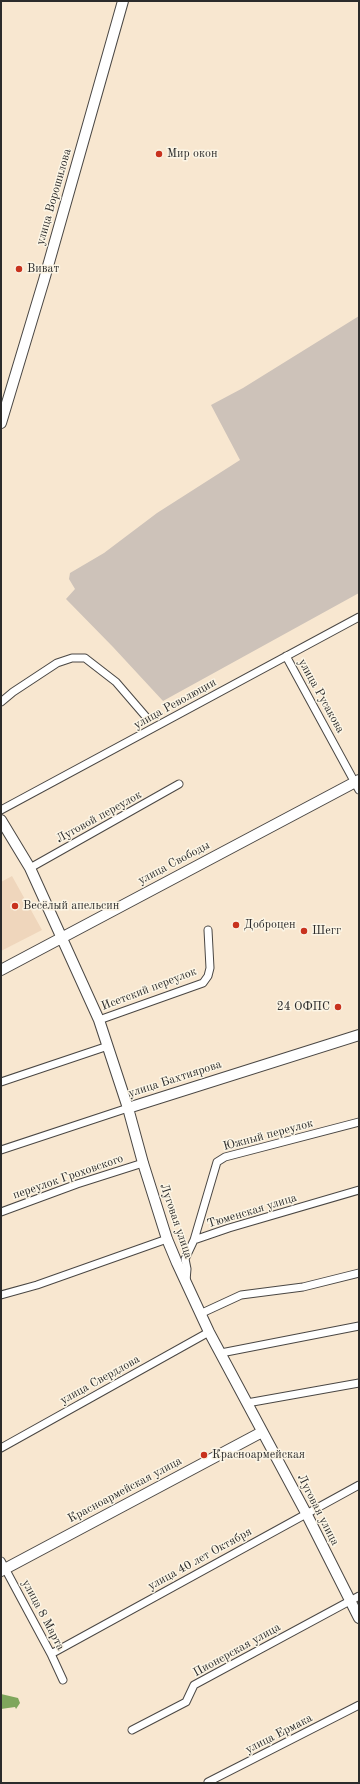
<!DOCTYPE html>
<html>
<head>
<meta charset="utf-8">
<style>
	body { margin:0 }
	#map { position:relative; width:360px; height:1784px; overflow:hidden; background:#f8e7d0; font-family:"Old Standard TT",serif }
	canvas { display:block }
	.frame { position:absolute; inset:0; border:2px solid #2b2b2b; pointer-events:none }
</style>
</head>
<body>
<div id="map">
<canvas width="360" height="1784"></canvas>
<div class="frame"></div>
</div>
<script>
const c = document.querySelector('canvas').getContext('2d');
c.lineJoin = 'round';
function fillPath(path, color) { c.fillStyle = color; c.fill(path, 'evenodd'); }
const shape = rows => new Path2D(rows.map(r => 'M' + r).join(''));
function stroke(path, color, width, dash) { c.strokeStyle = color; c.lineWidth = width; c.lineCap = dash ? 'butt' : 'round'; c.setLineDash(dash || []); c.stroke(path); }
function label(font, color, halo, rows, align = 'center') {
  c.font = font + ' "Old Standard TT",serif'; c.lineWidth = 3; c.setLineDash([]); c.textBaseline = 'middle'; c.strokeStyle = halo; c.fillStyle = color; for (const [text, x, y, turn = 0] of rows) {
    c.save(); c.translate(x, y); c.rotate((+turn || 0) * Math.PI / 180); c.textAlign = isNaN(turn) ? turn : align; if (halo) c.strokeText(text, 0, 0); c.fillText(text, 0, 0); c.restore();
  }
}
fillPath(shape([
	[12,876,42,930,1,951,1,882]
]), '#efd6bc');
fillPath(shape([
	[359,316,359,593,163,701,113,647,66,599,75,589,69,579,70,573,104,553,157,513,240,460,211,405,243,388]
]), '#cdc2b9');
fillPath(shape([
	[1,1694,18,1698,20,1703,16,1709,15,1707,1,1709]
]), '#7fa65c');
const street = shape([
	[286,656,359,790],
	[1,702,13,692,57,663,72,658,85,658,116,682,147,718],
	[1,810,359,617],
	[30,868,179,784],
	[99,1020,203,983,208,976,210,968,208,930],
	[1,1082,108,1046],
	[1,1150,128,1108],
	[1,1212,77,1184,143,1163],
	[194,1240,217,1162,225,1157,359,1122],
	[186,1281,187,1269,185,1259,194,1240,229,1228,359,1190],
	[1,1295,37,1285,167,1239],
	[202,1313,241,1295,303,1287,359,1273],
	[221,1353,359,1326],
	[247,1403,359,1383],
	[1,1448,209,1332],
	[1,1561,51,1654,63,1680],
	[51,1654,359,1485],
	[132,1730,186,1702,194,1685,359,1596],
	[208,1782,359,1705]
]);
const secondary = shape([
	[1,423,44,280,123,1],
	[1,820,30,868,99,1020,128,1108,143,1163,167,1239,177,1263,209,1332,306,1513,359,1618],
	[1,970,359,780],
	[128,1108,359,1035],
	[1,1571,262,1432]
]);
stroke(street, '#4a4744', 9);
stroke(secondary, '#4a4744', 12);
stroke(street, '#fff', 7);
stroke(secondary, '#fff', 10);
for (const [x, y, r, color] of [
	[159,154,4,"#c8321e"],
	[19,269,4,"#c8321e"],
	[15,906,4,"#c8321e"],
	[236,925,4,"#c8321e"],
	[304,931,4,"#c8321e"],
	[338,1007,4,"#c8321e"],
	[204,1455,4,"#c8321e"]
]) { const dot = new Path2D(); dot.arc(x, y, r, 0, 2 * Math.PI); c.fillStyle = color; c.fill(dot); stroke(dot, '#fcf5e5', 1.5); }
label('12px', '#2b2b2b', '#fcf5e5', [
	["Мир окон",167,154],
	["Виват",27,269],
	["Весёлый апельсин",23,906],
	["Доброцен",244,925],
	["Шегг",312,931],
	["24 ОФПС",330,1007,"right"],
	["Красноармейская",212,1455]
], 'left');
label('12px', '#2b2b2b', '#fcf5e5', [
	["улица Ворошилова",54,197,-74],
	["улица Русакова",321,696,61],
	["улица Революции",175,704,-29],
	["Луговой переулок",99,817,-29],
	["улица Свободы",174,863,-28],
	["Исетский переулок",149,989,-21],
	["улица Бахтиярова",175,1079,-18],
	["Южный переулок",268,1135,-15],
	["переулок Гроховского",68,1177,-19],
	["Тюменская улица",252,1211,-17],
	["Луговая улица",176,1221,71],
	["улица Свердлова",100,1380,-29],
	["Красноармейская улица",125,1490,-28],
	["Луговая улица",318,1510,63],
	["улица 40 лет Октября",200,1559,-29],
	["улица 8 Марта",43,1615,62],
	["Пионерская улица",237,1650,-29],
	["улица Ермака",279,1734,-27]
]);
</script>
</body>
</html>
